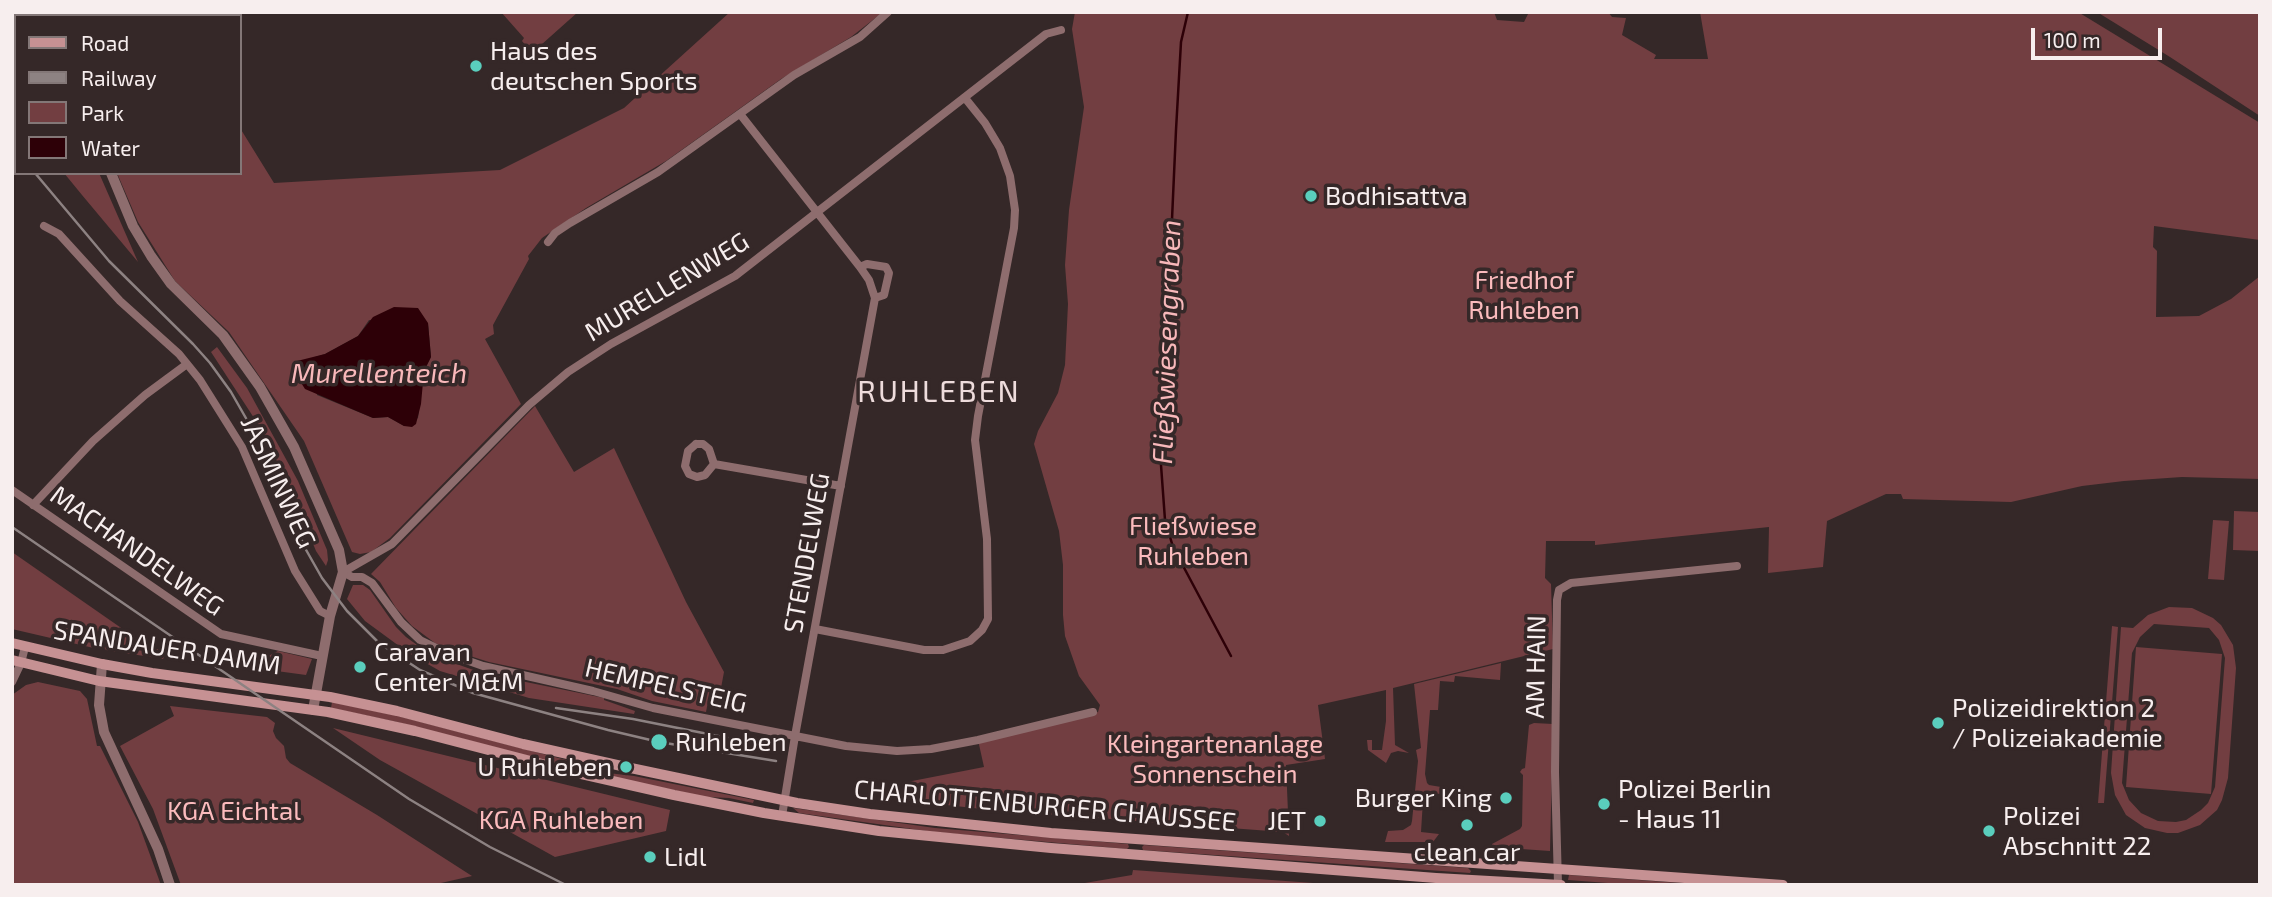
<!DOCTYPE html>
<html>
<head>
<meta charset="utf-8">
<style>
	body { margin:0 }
	#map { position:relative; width:2272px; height:897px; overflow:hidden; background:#352828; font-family:"Exo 2",sans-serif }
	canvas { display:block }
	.frame { position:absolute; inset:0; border:14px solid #f7eeee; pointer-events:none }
	.legend { position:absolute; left:14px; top:14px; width:228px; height:161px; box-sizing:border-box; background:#352828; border:2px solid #837777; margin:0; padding:9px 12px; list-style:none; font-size:21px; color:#f7eeee }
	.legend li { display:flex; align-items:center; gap:14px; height:35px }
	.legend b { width:35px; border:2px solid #837777 }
	.scale { position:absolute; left:2031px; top:28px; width:131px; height:32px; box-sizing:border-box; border:4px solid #f7eeee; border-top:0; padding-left:9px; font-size:21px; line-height:24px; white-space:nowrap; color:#f7eeee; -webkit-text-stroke:5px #352828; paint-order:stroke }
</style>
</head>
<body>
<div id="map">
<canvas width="2272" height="897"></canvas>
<div class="frame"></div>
<ul class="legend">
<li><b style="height:9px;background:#c69193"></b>Road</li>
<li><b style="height:9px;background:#8d8282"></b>Railway</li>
<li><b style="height:19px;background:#723e41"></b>Park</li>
<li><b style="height:19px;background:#2d0007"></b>Water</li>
</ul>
<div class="scale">100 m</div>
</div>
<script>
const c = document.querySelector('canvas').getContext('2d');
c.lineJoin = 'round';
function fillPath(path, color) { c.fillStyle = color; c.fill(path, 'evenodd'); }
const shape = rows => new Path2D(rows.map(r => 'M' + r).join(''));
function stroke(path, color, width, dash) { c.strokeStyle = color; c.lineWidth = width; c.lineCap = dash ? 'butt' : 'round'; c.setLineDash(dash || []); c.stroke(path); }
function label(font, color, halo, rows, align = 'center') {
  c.font = font + ' "Exo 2",sans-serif'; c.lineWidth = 7; c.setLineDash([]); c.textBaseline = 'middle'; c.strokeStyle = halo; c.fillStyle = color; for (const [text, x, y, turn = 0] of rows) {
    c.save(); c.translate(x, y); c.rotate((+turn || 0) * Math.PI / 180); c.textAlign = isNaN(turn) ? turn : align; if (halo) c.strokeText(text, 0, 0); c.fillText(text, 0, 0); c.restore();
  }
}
fillPath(shape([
	[501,12,578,12,532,53,522,41,524,38],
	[730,12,883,12,851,37,781,79,666,161,586,208,542,238,528,256,529,259,493,325,494,334,485,339,521,404,390,538,371,552,360,554,352,552,304,441,229,332,175,281,138,222,117,173,240,173,240,128,274,183,500,170,624,108],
	[369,320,428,323,431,357,424,371,418,418,404,426,388,417,373,418,317,395,315,357,325,354,358,336],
	[1075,12,1494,12,1497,20,1524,22,1529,12,1608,12,1612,17,1626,18,1622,35,1656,55,1654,59,1708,59,1700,12,2078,12,2260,123,2260,240,2154,226,2153,247,2157,251,2156,317,2199,316,2231,299,2260,276,2260,479,2182,477,2124,481,2082,486,2011,502,1903,499,1901,494,1886,494,1827,521,1823,567,1768,573,1769,527,1595,545,1595,541,1546,541,1545,578,1551,584,1553,649,1393,688,1395,745,1409,753,1398,751,1391,753,1386,763,1368,750,1367,740,1372,740,1372,750,1382,750,1386,721,1386,690,1318,705,1325,759,1286,765,1289,836,1283,832,991,810,893,799,907,782,984,767,978,740,1098,712,1100,705,1079,676,1065,636,1063,615,1063,565,1059,531,1034,444,1038,431,1058,393,1065,365,1068,304,1065,265,1069,210,1084,107,1072,29],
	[2097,12,2260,12,2260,116,2170,57],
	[64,173,99,173,138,262,82,195],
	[217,347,247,388,298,481,327,550,328,560,326,566,316,551,289,485,256,421,211,352],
	[535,406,574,472,614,448,686,602,724,672,721,688,711,686,706,712,652,701,617,689,489,662,454,651,435,643,412,626,396,608,380,582,371,574],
	[2234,511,2260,512,2260,551,2233,550],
	[2213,520,2229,521,2224,580,2208,579],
	[12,552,150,648,167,651,163,659,106,650,102,645,98,649,12,629],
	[353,585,363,585,370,590,396,627,406,637,431,655,482,673,604,698,604,700,635,711,634,714,529,698,440,671,410,654,365,621,347,599],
	[2169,607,2192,608,2213,618,2221,625,2233,645,2236,668,2228,778,2222,800,2217,810,2200,825,2178,833,2167,833,2145,828,2126,815,2115,795,2111,773,2121,627,2133,628,2148,615],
	[2154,624,2209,628,2219,640,2225,658,2215,787,2208,803,2201,810,2186,820,2176,822,2158,821,2141,813,2129,800,2122,783,2132,653,2140,637],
	[2112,626,2118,627,2104,803,2098,803],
	[2136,647,2222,654,2211,794,2126,787],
	[278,651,312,659,306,675,247,667],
	[1501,663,1500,680,1455,676,1454,682,1440,681,1438,710,1430,710,1425,774,1427,783,1429,785,1441,787,1441,794,1431,793,1431,800,1423,800,1421,832,1439,834,1433,842,1385,842,1388,831,1403,830,1411,825,1412,821,1418,761,1416,750,1421,748,1414,684],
	[38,682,80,691,87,699,97,746,100,746,138,822,161,885,12,885,12,695,26,685],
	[332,702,398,716,570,761,571,764,567,766,397,722,331,708],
	[170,706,267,717,275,723,273,731,276,738,284,746,286,758,290,763,377,815,472,876,432,885,181,885,153,809,120,746,174,716],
	[1534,723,1553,724,1550,851,1492,847,1492,844,1520,829,1522,826,1523,775,1520,772,1522,769,1525,768,1529,725],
	[333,728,670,810,666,831,555,857,380,760],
	[585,768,608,773,634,776,754,800,753,803,729,798,706,797,584,771],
	[793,808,935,828,1128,844,1129,847,1127,849,934,832,799,813],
	[1144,845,1468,868,1471,871,1470,873,1143,850,1142,847],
	[1133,870,1341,885,1073,885,1132,875],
	[1569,875,1707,885,1634,885,1568,880]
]), '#723e41');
fillPath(shape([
	[394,307,418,308,428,323,431,357,424,371,421,404,416,424,412,427,404,426,388,417,373,418,305,389,295,373,294,366,297,361,325,354,358,336,373,317]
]), '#2d0007');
stroke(shape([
	[1188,12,1181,42,1176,130,1161,465,1165,520,1173,547,1231,656]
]), '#2d0007', 2.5);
stroke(shape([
	[1061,30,1046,34,735,276,611,344,568,372,529,405,392,544,343,572,352,577,362,577,372,583,401,622,420,640,449,654,483,666,593,691,653,708,846,746,897,751,931,749,978,740,1093,712],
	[740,114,860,267,869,280,875,298,795,736,782,816],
	[44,226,59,234,120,301,179,354,200,380,242,447,295,571,320,611,330,616],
	[548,242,555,233,570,223,658,172,794,75,860,37,888,12],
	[860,267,867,264,886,267,889,273,884,295,875,298],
	[696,444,703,444,709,449,714,464,705,475,697,477,689,474,685,466,688,451,696,444],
	[714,464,841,486],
	[12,490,221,634,322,656],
	[33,505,93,441,145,395,187,364],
	[815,629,924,650,943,650,970,641,982,630,988,619,987,539,975,440,978,416,1014,228,1015,210,1010,176,1000,148,985,123,965,98],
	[12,682,21,663,25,647],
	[1558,884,1555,772,1557,600,1559,590,1571,583,1737,566]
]), '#8e6d6e', 8);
stroke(shape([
	[37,12,39,16],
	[111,173,133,226,151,256,171,284,223,335,260,387,294,447,339,550,343,572,330,616,313,710],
	[102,664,99,705,104,732,158,849,170,885]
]), '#8e6d6e', 10);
stroke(shape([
	[12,643,102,664,152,673,330,697,397,711,523,744,626,767,797,803,870,814,1051,833,1783,885],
	[12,660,99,681,328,712,415,731,577,773,674,795,764,813,879,831,1051,848,1436,878,1561,885]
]), '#c69193', 10);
stroke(shape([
	[12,127,16,132],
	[12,147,16,151],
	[35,173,109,261,193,344,210,363,231,392,267,455,305,548,322,578,347,611,379,643,420,670,473,693,608,730,659,742,776,761],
	[12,527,409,799,490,847,566,885],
	[556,708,633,719,778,748]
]), '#8d8282', 2.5);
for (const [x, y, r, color] of [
	[476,66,7,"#5acebd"],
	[1311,196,7,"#5acebd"],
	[360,667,7,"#5acebd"],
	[1938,723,7,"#5acebd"],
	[659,742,9,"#5acebd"],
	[626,767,7,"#5acebd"],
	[1506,798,7,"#5acebd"],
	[1604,804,7,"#5acebd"],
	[1320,821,7,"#5acebd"],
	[1467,825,7,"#5acebd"],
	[1989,831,7,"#5acebd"],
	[650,857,7,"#5acebd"]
]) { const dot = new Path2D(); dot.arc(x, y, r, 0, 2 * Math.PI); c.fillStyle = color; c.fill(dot); stroke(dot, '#352828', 2.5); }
label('26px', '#f7eeee', '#352828', [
	["Haus des",490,51],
	["deutschen Sports",490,81],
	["Bodhisattva",1325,196],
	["Caravan",374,652],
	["Center M&M",374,682],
	["Polizeidirektion 2",1952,708],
	["/ Polizeiakademie",1952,738],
	["Ruhleben",675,742],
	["U Ruhleben",612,767,"right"],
	["Polizei Berlin",1618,789],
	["- Haus 11",1618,819],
	["Burger King",1492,798,"right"],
	["Polizei",2003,816],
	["Abschnitt 22",2003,846],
	["JET",1306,821,"right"],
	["clean car",1467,852,"center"],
	["Lidl",664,857]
], 'left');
label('26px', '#fbbbbd', '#352828', [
	["Friedhof",1524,280],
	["Ruhleben",1524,310],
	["Fließwiese",1193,526],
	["Ruhleben",1193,556],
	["Kleingartenanlage",1215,744],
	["Sonnenschein",1215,774],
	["KGA Eichtal",234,811],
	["KGA Ruhleben",561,820]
]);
label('26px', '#f7eeee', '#352828', [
	["MURELLENWEG",667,287,-31],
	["JASMINWEG",278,482,65],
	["MACHANDELWEG",137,551,35],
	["STENDELWEG",807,553,-80],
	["SPANDAUER DAMM",167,648,9],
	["AM HAIN",1536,667,-89],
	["HEMPELSTEIG",666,686,13],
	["CHARLOTTENBURGER CHAUSSEE",1045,806,5]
]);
label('italic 28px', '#f8b8ba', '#352828', [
	["Fließwiesengraben",1167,342,-88],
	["Murellenteich",379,374]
]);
c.letterSpacing = '2px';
label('30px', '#eedcdc', '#352828', [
	["RUHLEBEN",939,392]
]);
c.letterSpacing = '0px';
</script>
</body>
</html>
